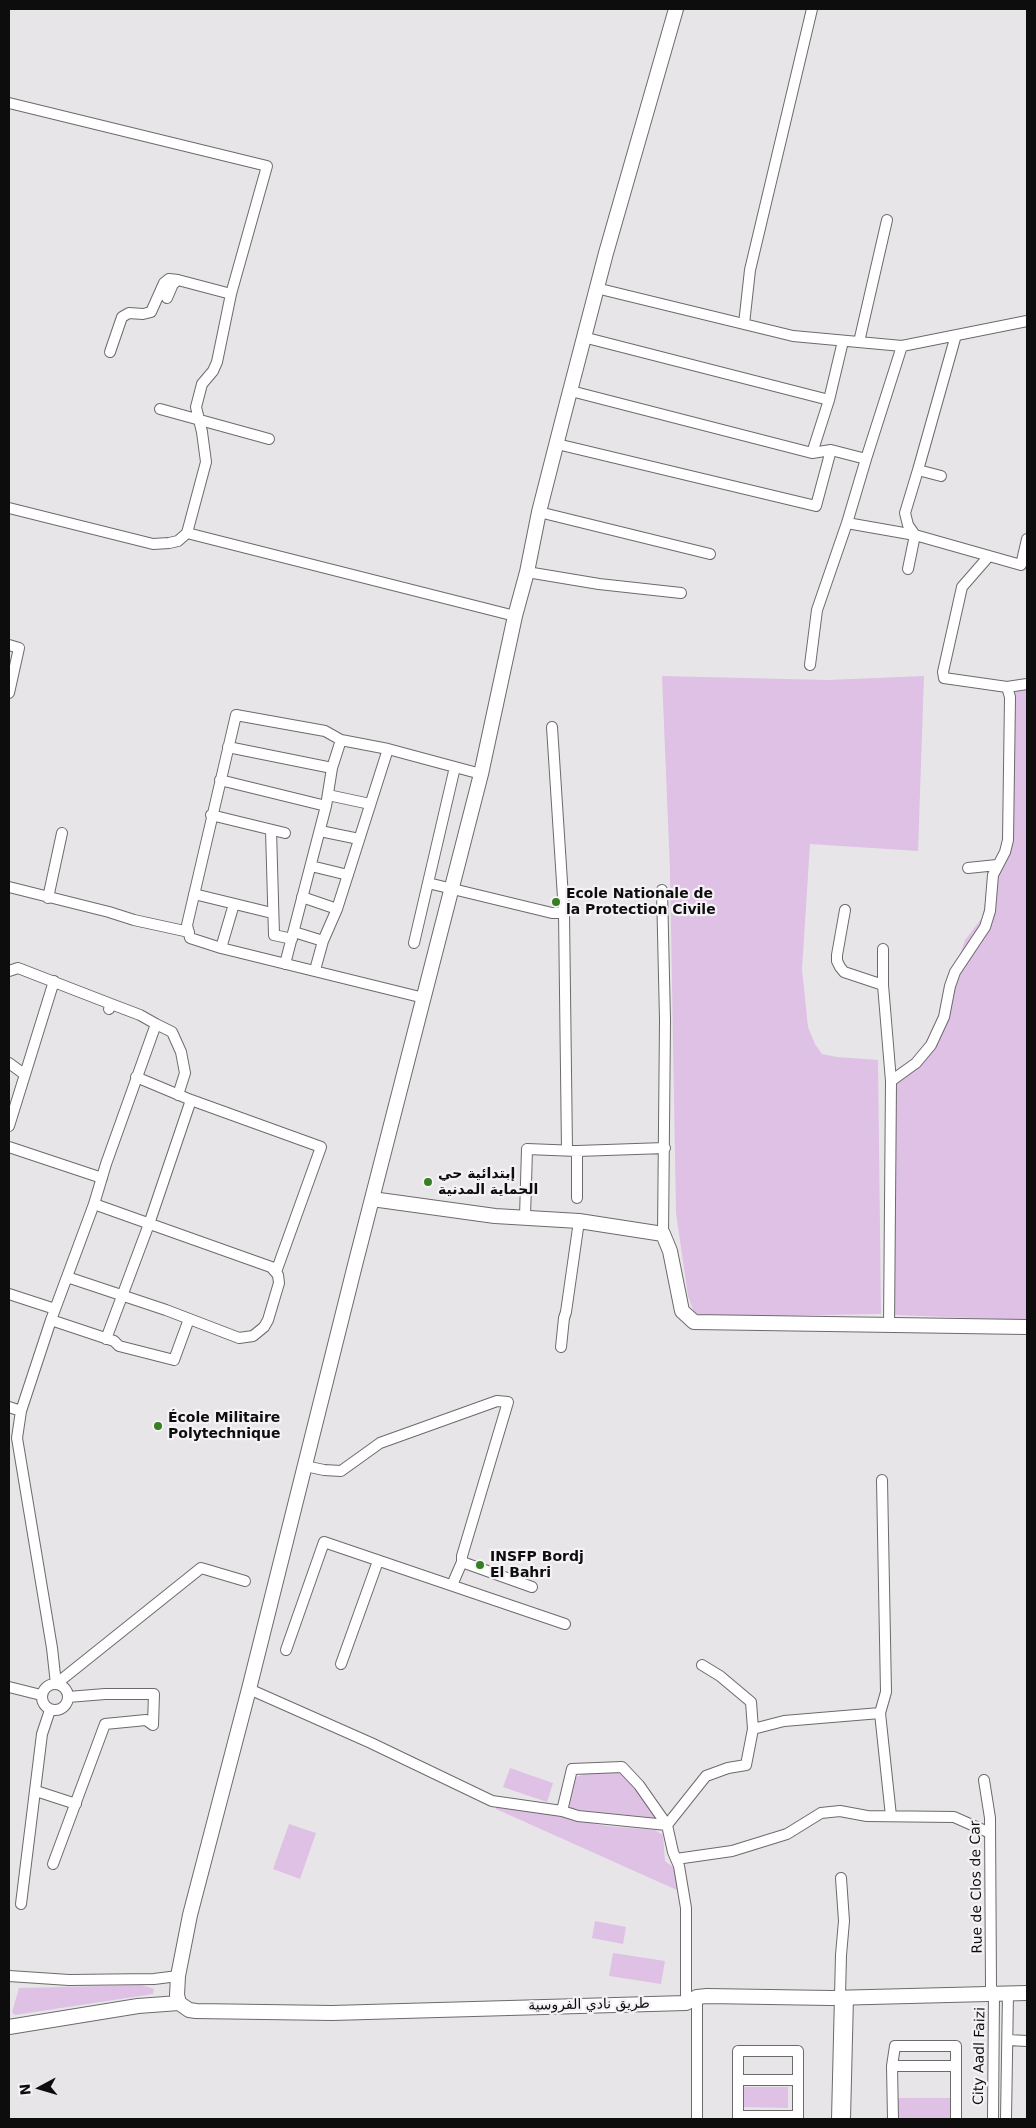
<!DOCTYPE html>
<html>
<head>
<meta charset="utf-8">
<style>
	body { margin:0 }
	#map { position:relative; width:1036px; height:2128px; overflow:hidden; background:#e8e5e9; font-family:"DejaVu Sans",sans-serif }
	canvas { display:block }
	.frame { position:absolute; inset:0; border:10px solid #0d0d0e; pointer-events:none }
	.north { position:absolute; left:15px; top:2063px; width:50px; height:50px; -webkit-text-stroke:4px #f5f2f6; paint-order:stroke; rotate:264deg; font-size:14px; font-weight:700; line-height:20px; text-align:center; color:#0d0d0e }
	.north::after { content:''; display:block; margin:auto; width:18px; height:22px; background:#0d0d0e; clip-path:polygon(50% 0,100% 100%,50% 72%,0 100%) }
</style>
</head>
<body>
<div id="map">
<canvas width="1036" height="2128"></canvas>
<div class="frame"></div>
<div class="north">N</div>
</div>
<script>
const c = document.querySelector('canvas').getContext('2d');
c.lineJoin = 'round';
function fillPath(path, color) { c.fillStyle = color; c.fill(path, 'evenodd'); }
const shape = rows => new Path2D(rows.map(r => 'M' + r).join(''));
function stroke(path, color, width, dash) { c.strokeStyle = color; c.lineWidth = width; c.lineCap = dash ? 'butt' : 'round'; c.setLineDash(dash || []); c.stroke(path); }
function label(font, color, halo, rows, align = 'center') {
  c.font = font + ' "DejaVu Sans","Noto Sans Arabic",sans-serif'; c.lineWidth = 4.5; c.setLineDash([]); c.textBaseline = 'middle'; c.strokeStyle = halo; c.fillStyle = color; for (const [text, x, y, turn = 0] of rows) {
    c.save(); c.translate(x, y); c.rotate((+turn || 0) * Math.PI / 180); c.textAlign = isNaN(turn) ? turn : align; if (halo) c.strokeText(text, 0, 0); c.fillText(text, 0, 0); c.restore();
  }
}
fillPath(shape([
	[662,676,828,680,924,676,918,851,810,844,802,969,808,1027,815,1044,822,1054,837,1057,878,1060,881,1314,702,1317,694,1312,688,1296,676,1213,670,870],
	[1027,687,1027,1320,895,1315,894,1083,920,1064,937,1023,965,940,982,918,985,903,1003,861,1013,695,1016,690],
	[510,1768,553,1783,547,1802,503,1787],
	[618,1771,625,1775,658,1816,657,1818,568,1809,576,1777,588,1773],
	[496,1806,560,1815,569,1819,606,1826,655,1830,663,1835,665,1861,673,1867,677,1874,679,1891,496,1809],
	[289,1824,316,1833,300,1879,273,1869],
	[595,1921,626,1927,623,1944,592,1938],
	[613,1953,665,1961,661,1984,609,1976],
	[142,1985,154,1989,153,1994,15,2015,12,2012,19,1988],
	[744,2087,788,2087,788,2108,744,2107],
	[896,2098,952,2098,952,2119,895,2118]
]), '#dec1e5');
const street = shape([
	[9,103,267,166,231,294,217,362,213,371,202,384,196,407,202,432,206,462,187,533],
	[596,288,793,336,902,346,1027,321],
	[167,298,173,284,178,280,231,294],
	[744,324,750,270,812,9],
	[583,337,829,400,812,453],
	[859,342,887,220],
	[110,352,122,317,129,313,143,314,151,312,164,283,169,279,178,280],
	[571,391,812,453,831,450,866,459,902,346],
	[829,400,843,341],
	[160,409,269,439],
	[557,444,816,506,831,450],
	[941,476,918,470,956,335],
	[9,508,153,544,169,543,178,541,187,533,515,616],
	[539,512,710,554],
	[847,523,866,459],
	[989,556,962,587,943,672,944,678,1007,687],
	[908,569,915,535,908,525,905,513,918,470],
	[527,572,599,584,681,593],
	[9,645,19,648,9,693],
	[810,665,817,610,847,523,915,535,1021,565,1027,539],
	[552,727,564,913,567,1150],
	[228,747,332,768],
	[220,780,326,806],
	[328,795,370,804],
	[211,815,285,833],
	[271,830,274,935,292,939],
	[320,831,359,839],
	[311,866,348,875],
	[968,868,997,865],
	[428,883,552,913,564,913],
	[9,887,109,912,134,920,189,932],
	[662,890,665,1020,663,1234],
	[194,894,272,913],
	[302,897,337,909],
	[48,898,62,833],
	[845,910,837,955,837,961,840,967,844,972,883,985],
	[294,932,323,941,337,909,388,749],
	[414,943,455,767],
	[221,948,234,904],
	[883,949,883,985,891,1081,889,1326],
	[285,964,326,806,332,768,341,740],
	[315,970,323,941],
	[9,971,18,968,111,1004],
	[424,998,221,948,190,938,187,925,236,715,325,731,341,740,388,749,481,774],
	[156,1024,172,1032,181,1052,185,1073,178,1095],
	[9,1063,24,1074],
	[136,1077,191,1100,321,1147,276,1272],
	[891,1081,916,1063,931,1045,944,1017,950,986,955,972,985,927,990,911,993,875,1005,852,1008,840,1010,697,1007,687,1027,684],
	[9,1126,54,981],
	[9,1147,102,1178],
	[577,1198,577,1151],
	[525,1217,527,1149,577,1151,665,1148],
	[67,1277,166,1310,239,1338,253,1336,264,1327,268,1320,279,1283,278,1275,271,1267,94,1204],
	[9,1294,55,1309],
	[51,1320,114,1341,119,1346,174,1360,189,1319],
	[106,1339,149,1224,191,1100],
	[561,1347,564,1318,566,1312,579,1221],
	[9,1407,21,1411],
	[305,1466,324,1470,341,1471,380,1443,497,1401,508,1402,462,1556,462,1562,452,1585],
	[462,1562,532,1587],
	[286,1650,324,1542,565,1624],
	[341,1664,378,1561],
	'42 1697a13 13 0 1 1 26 0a13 13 0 1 1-26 0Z',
	[56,1684,52,1648,17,1438,21,1411,51,1320,94,1204,106,1164,156,1024,140,1015,111,1004,109,1009],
	[56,1684,201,1568,245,1581],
	[9,1687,41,1695],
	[249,1689,371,1743,492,1801,562,1811,578,1816,667,1825,673,1852,679,1866,686,1908,686,2003],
	[880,1713,886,1692,882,1480],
	[753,1729,784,1721,880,1713,891,1816],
	[984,1780,990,1818,991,1987,994,1993,993,2119],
	[36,1791,76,1804],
	[562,1811,572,1769,622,1767,639,1785,667,1825,706,1776,728,1768,746,1765,753,1729,751,1702,720,1676,702,1665],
	[676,1859,732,1851,787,1834,821,1813,840,1811,867,1816,954,1817,990,1833],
	[53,1864,105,1724,146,1720,153,1725,154,1694,105,1694,68,1697],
	[21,1904,42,1734,50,1710],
	[9,1976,69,1980,154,1979,178,1976],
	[697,1997,697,2119],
	[1008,2040,1027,2041],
	[892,2066,956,2066],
	[738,2080,798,2080],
	[738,2116,798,2116],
	[738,2119,738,2051,798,2051,798,2119],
	[837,2119,841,1955,844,1921,841,1878],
	[845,2119,848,1997],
	[893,2119,892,2066,895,2046,956,2046,956,2119],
	[1006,2119,1008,1993]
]);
const secondary = shape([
	[676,9,606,253,563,418,539,512,527,572,515,616,481,774,355,1265,249,1689,190,1915,178,1976,177,1995,179,2003,189,2010,196,2011,332,2013,686,2003,697,1997,707,1996,831,1998,1027,1993],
	[372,1199,495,1216,579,1221,663,1234,670,1251,682,1311,694,1322,1027,1327],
	[9,2027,138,2006,179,2003]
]);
stroke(street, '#6d6a6d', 12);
stroke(secondary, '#6d6a6d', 16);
stroke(street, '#fff', 10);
stroke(secondary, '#fff', 14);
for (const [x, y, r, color] of [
	[556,902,5,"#377f24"],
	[428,1182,5,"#377f24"],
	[158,1426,5,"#377f24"],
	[480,1565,5,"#377f24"]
]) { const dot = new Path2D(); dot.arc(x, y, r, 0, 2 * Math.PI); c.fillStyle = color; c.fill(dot); stroke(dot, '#f5f2f6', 2); }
label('bold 14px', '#0d0d0e', '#f5f2f6', [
	["Ecole Nationale de",566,894],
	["la Protection Civile",566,910],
	["إبتدائية حي",438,1174],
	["الحماية المدنية",438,1190],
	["École Militaire",168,1418],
	["Polytechnique",168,1434],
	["INSFP Bordj",490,1557],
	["El Bahri",490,1573]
], 'left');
label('14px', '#0d0d0e', '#f5f2f6', [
	["Rue de Clos de Car",977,1887,-91],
	["طريق نادي الفروسية",589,2005,-1],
	["City Aadl Faizi",980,2056,-89]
]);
</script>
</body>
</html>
